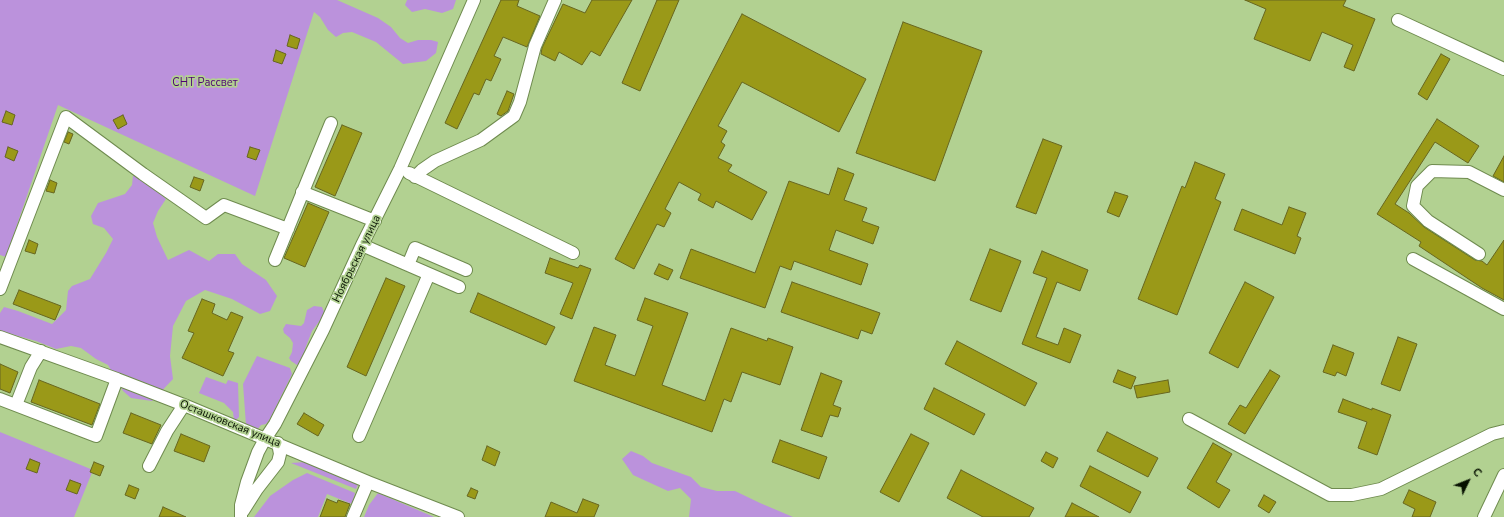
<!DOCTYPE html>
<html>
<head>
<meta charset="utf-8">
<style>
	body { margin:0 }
	#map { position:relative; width:1504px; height:517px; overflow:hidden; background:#b2d191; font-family:"Nunito Sans",sans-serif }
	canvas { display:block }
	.north { position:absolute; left:1448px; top:461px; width:40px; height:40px; -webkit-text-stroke:3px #b2d191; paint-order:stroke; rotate:47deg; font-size:11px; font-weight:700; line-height:16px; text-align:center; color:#071100 }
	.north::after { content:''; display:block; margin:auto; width:14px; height:18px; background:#071100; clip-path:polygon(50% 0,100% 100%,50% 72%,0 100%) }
</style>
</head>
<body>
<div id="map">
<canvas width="1504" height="517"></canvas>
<div class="north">С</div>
</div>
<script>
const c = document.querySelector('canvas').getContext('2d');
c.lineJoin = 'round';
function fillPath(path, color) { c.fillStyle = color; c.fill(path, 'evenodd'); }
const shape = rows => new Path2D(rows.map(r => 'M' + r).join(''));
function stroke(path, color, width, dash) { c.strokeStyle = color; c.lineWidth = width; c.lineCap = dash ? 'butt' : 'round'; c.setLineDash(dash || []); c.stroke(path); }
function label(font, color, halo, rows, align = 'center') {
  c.font = font + ' "Nunito Sans",sans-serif'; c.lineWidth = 3.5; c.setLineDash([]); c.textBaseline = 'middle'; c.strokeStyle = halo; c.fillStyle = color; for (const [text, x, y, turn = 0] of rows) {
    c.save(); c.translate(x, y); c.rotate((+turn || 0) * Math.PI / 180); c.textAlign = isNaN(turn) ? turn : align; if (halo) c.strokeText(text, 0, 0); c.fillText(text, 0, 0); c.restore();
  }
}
fillPath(shape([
	[0,0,337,0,378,18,391,27,400,38,408,43,418,40,431,40,438,42,436,53,426,61,403,64,376,42,352,32,343,33,336,37,328,30,320,17,314,12,255,196,58,105,6,257,0,255],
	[407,0,456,0,453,9,442,13,425,9,412,12,405,5],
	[139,175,166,199,158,211,153,223,157,237,168,260,189,250,209,261,218,254,235,254,242,264,266,280,277,296,270,311,260,314,232,299,205,290,186,301,173,326,170,356,173,379,152,401,131,398,123,391,108,365,96,359,81,348,71,346,56,349,36,341,0,331,0,313,4,307,18,311,52,324,66,310,68,291,72,286,90,279,106,253,113,239,104,228,93,224,91,216,98,203,125,194,132,185,133,176],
	[314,306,322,307,324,312,321,319,312,331,305,349,304,357,301,363,297,365,291,361,289,358,292,352,293,343,290,338,284,333,283,329,286,324,301,326,304,323,307,310],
	[257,356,290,368,292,374,270,419,266,424,261,425,257,430,246,425,243,384],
	[206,377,226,384,228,380,238,383,239,417,236,420,234,420,233,412,224,403,199,393],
	[0,432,93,470,74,517,0,517],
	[631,451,643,456,652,463,691,477,701,487,717,491,735,491,760,503,793,517,689,517,691,499,680,488,668,491,633,475,622,459],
	[306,462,359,482,356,489,291,463],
	[307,473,355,493,352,504,327,494,318,517,254,517,270,496,293,480],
	[378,493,434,517,364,517,369,505]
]), '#bb92dc');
const building = shape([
	[501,0,519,0,517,6,540,16,527,47,503,37,494,56,501,59,491,81,486,79,479,95,474,93,457,129,445,123,501,0],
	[592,0,632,0,600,56,591,51,582,65,559,52,555,61,541,54,542,48,563,4,585,13,592,0],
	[657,0,679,0,640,91,622,83,657,0],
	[1245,0,1346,0,1343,6,1375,19,1354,71,1344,67,1353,45,1322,32,1310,61,1254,39,1266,9,1245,0],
	[742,14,866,79,839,132,742,82,718,126,727,131,721,142,725,145,718,158,732,165,728,171,767,192,752,220,716,201,713,208,698,200,701,194,679,182,665,209,671,213,664,227,657,224,634,269,615,259,742,14],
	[903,22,982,51,935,181,856,153,903,22],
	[290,35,300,39,297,49,287,46,290,35],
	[276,50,286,54,282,64,273,61,276,50],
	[1441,54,1450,59,1427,100,1418,94,1441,54],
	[507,91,514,94,508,111,501,116,497,114,507,91],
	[6,111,15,115,12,125,2,122,6,111],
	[123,115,127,124,118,129,113,120,123,115],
	[1437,119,1479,146,1468,163,1435,142,1395,204,1409,213,1424,227,1475,260,1482,261,1487,265,1504,240,1504,300,1482,288,1419,246,1421,242,1377,214,1437,119],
	[342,125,362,133,335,196,315,187,342,125],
	[68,132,73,134,69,144,64,142,68,132],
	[1043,139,1062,146,1036,214,1016,207,1043,139],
	[8,147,18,151,14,161,5,157,8,147],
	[250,147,260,150,256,160,247,157,250,147],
	[1504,156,1504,182,1493,176,1504,156],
	[1195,162,1225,174,1215,199,1221,202,1177,315,1138,299,1182,186,1185,188,1195,162],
	[838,168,854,174,844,200,867,208,862,221,879,227,873,244,836,230,829,250,868,264,861,285,794,261,791,270,780,266,765,308,680,278,691,249,755,273,789,181,829,195,838,168],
	[194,177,204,180,200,191,190,187,194,177],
	[50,180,57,183,54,193,46,191,50,180],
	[1115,192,1128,196,1119,217,1107,212,1115,192],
	[308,203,329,212,305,267,284,258,308,203],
	[1289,207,1306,213,1297,236,1301,238,1295,254,1234,230,1242,209,1282,225,1289,207],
	[29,240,38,244,35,254,25,251,29,240],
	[990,249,1021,261,1001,312,970,300,990,249],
	[1042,251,1088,270,1080,291,1057,282,1036,337,1058,345,1064,328,1081,335,1070,363,1022,344,1047,278,1033,273,1042,251],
	[550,258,578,268,580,265,591,269,572,319,560,314,573,283,545,273,550,258],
	[659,264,673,270,668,280,654,274,659,264],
	[386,278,405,286,366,376,347,367,386,278],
	[792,282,880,313,872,334,861,330,858,339,781,312,792,282],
	[1245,282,1274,297,1238,368,1209,353,1245,282],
	[19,290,61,306,55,320,13,304,19,290],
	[478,293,555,327,546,345,470,312,478,293],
	[645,298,688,313,662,385,705,401,731,328,767,341,768,338,793,347,780,385,742,372,731,402,724,399,712,432,574,381,594,327,616,335,605,365,635,376,653,326,637,320,645,298],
	[202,299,215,304,212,313,227,320,231,312,243,317,228,351,234,353,223,376,182,358,194,333,188,331,202,299],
	[1398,337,1417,344,1400,391,1381,384,1398,337],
	[957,341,1037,383,1025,406,945,364,957,341],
	[1333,345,1354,353,1346,376,1337,372,1335,376,1323,372,1333,345],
	[0,364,18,372,10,393,0,389,0,364],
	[1118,370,1136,377,1131,389,1113,382,1118,370],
	[1270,370,1280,376,1245,434,1228,424,1240,405,1246,408,1270,370],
	[821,373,842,381,833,405,841,408,838,417,830,415,822,437,801,430,821,373],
	[39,380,100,404,92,425,31,402,39,380],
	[1168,380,1170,392,1137,398,1134,386,1168,380],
	[934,388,985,414,974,435,924,409,934,388],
	[1343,399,1372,410,1372,408,1391,415,1377,455,1358,448,1367,422,1338,412,1343,399],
	[131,413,161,425,152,444,123,433,131,413],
	[304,413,324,425,318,436,297,424,304,413],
	[1107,432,1158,458,1148,477,1097,451,1107,432],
	[181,434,210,446,204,462,174,451,181,434],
	[911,434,929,443,899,502,880,492,911,434],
	[780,440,827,457,819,479,772,462,780,440],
	[1213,443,1232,454,1216,482,1230,490,1219,508,1187,488,1213,443],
	[487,446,500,452,495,466,482,460,487,446],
	[1046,452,1058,458,1053,468,1041,461,1046,452],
	[30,459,40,463,37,473,26,469,30,459],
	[94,462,104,466,100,476,90,472,94,462],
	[1090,466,1141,492,1130,513,1080,486,1090,466],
	[961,470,1034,508,1029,517,983,517,947,498,961,470],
	[70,480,81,484,77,494,66,490,70,480],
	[129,485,139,489,135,499,125,495,129,485],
	[471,488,478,491,475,499,467,496,471,488],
	[1409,490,1436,502,1430,517,1412,517,1415,509,1403,503,1409,490],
	[1264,495,1276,502,1269,513,1258,506,1264,495],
	[327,499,337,503,338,500,350,504,345,517,320,517,327,499],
	[583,499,599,505,594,517,545,517,551,502,577,513,583,499],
	[1072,503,1099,517,1065,517,1072,503],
	[163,507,186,517,159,517,163,507]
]);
fillPath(building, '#9a9918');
stroke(building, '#676620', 1);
const minor = shape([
	[1398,20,1504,69],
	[409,173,573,253],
	[415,177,422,170,435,161,481,140,514,116,520,102,535,46,555,0],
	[302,192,375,221],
	[1479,254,1428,221,1413,206,1417,186,1432,171,1469,172,1504,190],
	[1413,259,1504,309],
	[275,260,331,123],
	[408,265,415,248,466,270],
	[429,274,459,287],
	[0,289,66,117,143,174,206,218,224,205,288,229],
	[0,337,117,379,184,405,368,482,458,517],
	[0,399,96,436,117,379],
	[16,405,31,367,41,351],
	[1189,419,1330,495,1352,495,1381,489,1492,434,1504,431],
	[359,436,429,274,362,245],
	[149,466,167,431,184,405],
	[243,511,257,489,278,462,280,454,278,443],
	[241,517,241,505,247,482,258,452,265,439,275,424,323,330,362,245,400,169,474,0],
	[353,517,368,482],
	[1484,517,1504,475]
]);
stroke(minor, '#6f8b4f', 14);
stroke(minor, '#fff', 12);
label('11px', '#4e0074', '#b2d191', [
	["СНТ Рассвет",205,83]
]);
label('11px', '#071100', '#b2d191', [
	["Ноябрьская улица",357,259,-64],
	["Осташковская улица",230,424,22]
]);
</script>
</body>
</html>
